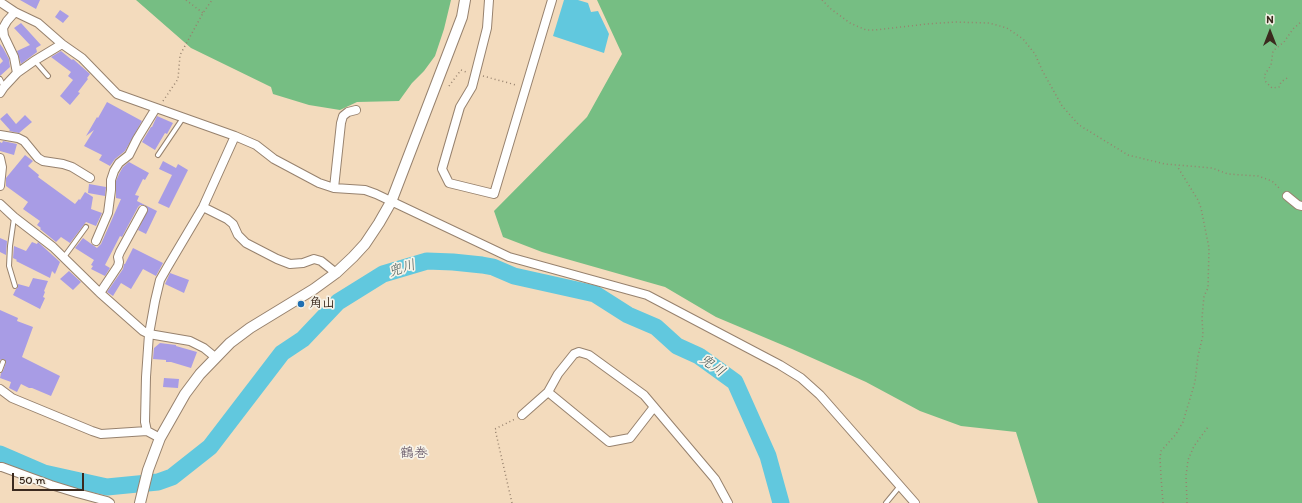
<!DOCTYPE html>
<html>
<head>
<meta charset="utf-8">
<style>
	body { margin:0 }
	#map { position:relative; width:1302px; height:503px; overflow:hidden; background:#f3dbbd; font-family:Itim,sans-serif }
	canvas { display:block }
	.north { position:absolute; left:1250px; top:12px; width:40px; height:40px; -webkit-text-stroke:3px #f7f3e8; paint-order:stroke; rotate:0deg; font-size:11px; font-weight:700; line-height:16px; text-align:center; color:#3b2a1e }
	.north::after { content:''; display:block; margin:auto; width:14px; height:18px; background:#3b2a1e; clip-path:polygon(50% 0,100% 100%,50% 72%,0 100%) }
	.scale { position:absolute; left:12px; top:473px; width:72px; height:18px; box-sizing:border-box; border:2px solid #3b2a1e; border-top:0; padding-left:5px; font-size:12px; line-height:14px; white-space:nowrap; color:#3b2a1e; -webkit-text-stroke:3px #f7f3e8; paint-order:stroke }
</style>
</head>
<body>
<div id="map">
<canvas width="1302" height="503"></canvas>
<div class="north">N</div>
<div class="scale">50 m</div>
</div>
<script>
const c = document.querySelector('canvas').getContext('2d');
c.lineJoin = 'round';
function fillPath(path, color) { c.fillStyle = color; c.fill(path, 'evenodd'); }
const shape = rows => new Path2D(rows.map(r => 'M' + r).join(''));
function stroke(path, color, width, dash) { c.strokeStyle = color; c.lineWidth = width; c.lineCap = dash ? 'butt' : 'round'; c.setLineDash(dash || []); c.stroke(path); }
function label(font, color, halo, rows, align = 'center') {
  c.font = font + ' Itim,"Klee One",sans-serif'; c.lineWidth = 3.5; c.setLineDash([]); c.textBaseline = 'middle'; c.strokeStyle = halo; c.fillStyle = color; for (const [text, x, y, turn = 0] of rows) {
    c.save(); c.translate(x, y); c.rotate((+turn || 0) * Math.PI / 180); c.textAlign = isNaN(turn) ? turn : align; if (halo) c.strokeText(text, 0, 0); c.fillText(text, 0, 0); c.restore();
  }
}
fillPath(shape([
	[136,0,451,0,444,29,435,56,424,71,412,83,399,101,357,102,340,110,309,105,273,94,271,87,191,48],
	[597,0,1302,0,1302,503,1038,503,1016,432,961,426,920,411,866,382,792,349,716,317,665,287,542,252,503,237,494,211,587,117,622,54]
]), '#76be83');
fillPath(shape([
	[564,0,578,0,588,3,591,12,598,11,609,34,604,53,553,36]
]), '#61c8de');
stroke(shape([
	[0,454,44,473,107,487,158,482,172,477,210,447,282,353,303,339,338,302,383,274,427,261,453,262,482,265,493,267,514,276,595,294,628,315,656,327,677,346,699,356,735,382,768,456,781,503]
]), '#61c8de', 17);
fillPath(shape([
	[20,0,40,0,36,9],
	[60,10,69,16,63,23,55,17],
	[21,23,41,45,36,48,37,52,21,64,17,51,30,45,14,28],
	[0,44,3,48,9,59,10,67,0,76,0,64,3,61,0,57],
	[61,51,72,60,73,59,90,74,87,78,88,79,78,92,80,93,70,105,60,96,73,80,68,76,71,72,51,57],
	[107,102,142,121,125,151,115,159,110,166,99,160,102,155,84,146,94,130,86,136,97,117,98,118],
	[7,113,16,124,25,115,32,122,19,133,9,131,10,130,0,119],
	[157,116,173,123,167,134,165,133,155,150,142,142,151,127,152,127],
	[3,141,17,144,14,155,0,151,0,142,2,143],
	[25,155,33,161,28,166,39,175,38,177,75,204,79,199,80,200,85,192,93,197,91,209,102,213,96,226,86,222,70,243,61,237,56,242,40,229,41,228,37,225,40,221,23,209,28,202,6,186,6,178],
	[163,161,176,168,178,164,188,170,169,208,158,203,172,175,159,169],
	[129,162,149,173,145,180,143,179,135,195,139,196,137,201,157,211,146,234,138,230,148,209,145,205,140,205,138,207,122,237,120,236,105,265,110,268,105,276,91,269,93,266,91,265,94,260,75,248,83,238,97,248,101,244,121,199,116,198,116,181,119,174,123,167],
	[89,184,106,187,105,196,88,193],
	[0,238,7,241,6,255,0,252],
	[32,242,37,244,38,242,60,262,55,274,52,271,50,278,16,261,17,260,13,258,14,246,26,251],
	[133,248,163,263,156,276,143,269,131,289,121,283,113,296,107,292,123,269,124,264,125,264],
	[69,271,81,282,73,290,60,279],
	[170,273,189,280,184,293,165,284],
	[33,278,48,281,44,291,45,292,43,297,45,298,40,309,13,295,16,289,18,287,18,284,29,287],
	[0,310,18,318,17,321,33,327,22,357,60,376,51,396,32,388,29,388,21,384,17,392,9,388,11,382,0,378,1,373,3,371,6,362,4,359,0,360],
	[160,343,176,345,176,346,197,352,191,368,171,362,166,362,166,360,153,359,154,348],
	[164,378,179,379,178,388,163,387]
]), '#a89ce5');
const service = shape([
	[35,61,48,76],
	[0,79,4,87],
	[158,155,183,118],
	[14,218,10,246,9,266,15,286],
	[64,257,86,227],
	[0,370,3,362],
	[886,503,900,486]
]);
const minor = shape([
	[489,0,487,28,472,87,460,107,442,169,449,183,494,194,552,0],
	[0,2,15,12,38,23,62,44,82,58,117,94,235,136,256,145,274,159,319,183,334,188,365,190,376,194,509,257,647,295,780,365,801,378,820,395,915,503],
	[15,12,7,21,3,28,4,36,14,57,17,73],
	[0,93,4,87,17,73,34,61,62,44],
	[0,135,18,138,24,141,38,158,43,161,63,164,72,167,90,178],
	[0,158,2,167,0,186],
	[334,188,341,123,343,116,348,112,356,110],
	[1287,196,1298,205,1302,206],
	[0,204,14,217,53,247,100,293,143,331,149,334,190,341,204,348,215,357],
	[203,207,227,219,233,224,238,235,246,243,277,259,290,264,303,263,314,259,321,261,336,273],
	[96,241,108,213,111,190,111,180,114,171,119,163,129,155,137,139,156,108],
	[100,293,118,266,119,262,118,257,120,252,143,210],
	[0,389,12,398,92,431,101,434,147,431,160,438],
	[548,392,609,442,630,438,654,407],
	[522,415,548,392,558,374,574,354,579,352,589,355,644,395,715,479,728,503],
	[147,431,145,422,146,377,149,334,155,301,160,280,168,266,203,207,235,136],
	[0,467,2,467,51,485,77,493,107,501,110,503]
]);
const tertiary = shape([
	[140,503,148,470,160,438,185,394,200,374,230,343,250,328,314,289,336,273,353,257,365,244,379,223,391,202,462,17,465,0]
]);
stroke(service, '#97826e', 6);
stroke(minor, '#97826e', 10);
stroke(tertiary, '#97826e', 12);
stroke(shape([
	[186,0,203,13],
	[822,0,831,9,850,23,866,30,875,30,927,24,955,22,989,23,1007,28,1023,39,1035,54,1042,70,1062,106,1079,125,1128,155,1165,164,1212,168,1228,174,1258,176,1272,181,1281,190],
	[483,76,516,85],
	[1287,78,1281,82,1279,87,1272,88,1266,82,1264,76,1271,65,1273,51,1284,42,1293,29,1302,21],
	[449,86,461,70,466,72],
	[163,101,178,79,180,55,203,13,212,0],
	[512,503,495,429,515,419],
	[1163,503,1161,477,1160,458,1161,451,1176,434,1183,422,1195,382,1198,356,1203,335,1202,318,1204,296,1208,288,1209,248,1201,208,1198,200,1177,166],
	[1187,503,1186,476,1188,460,1194,446,1208,427]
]), '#97826e', 1.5, [1, 3]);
stroke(service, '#fff', 4);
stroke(minor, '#fff', 8);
stroke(tertiary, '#fff', 10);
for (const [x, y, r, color] of [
	[301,304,4,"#1f6fb2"]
]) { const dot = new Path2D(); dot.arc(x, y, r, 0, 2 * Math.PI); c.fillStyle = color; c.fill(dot); stroke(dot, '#f7f3e8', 1.5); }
label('bold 13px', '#3b2a1e', '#f7f3e8', [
	["角山",309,304]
], 'left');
label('italic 14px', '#465958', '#f7f3e8', [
	["兜川",402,269,-17],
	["兜川",712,366,35]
]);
label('14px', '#615264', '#f7f3e8', [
	["鶴巻",414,453]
]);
</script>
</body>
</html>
